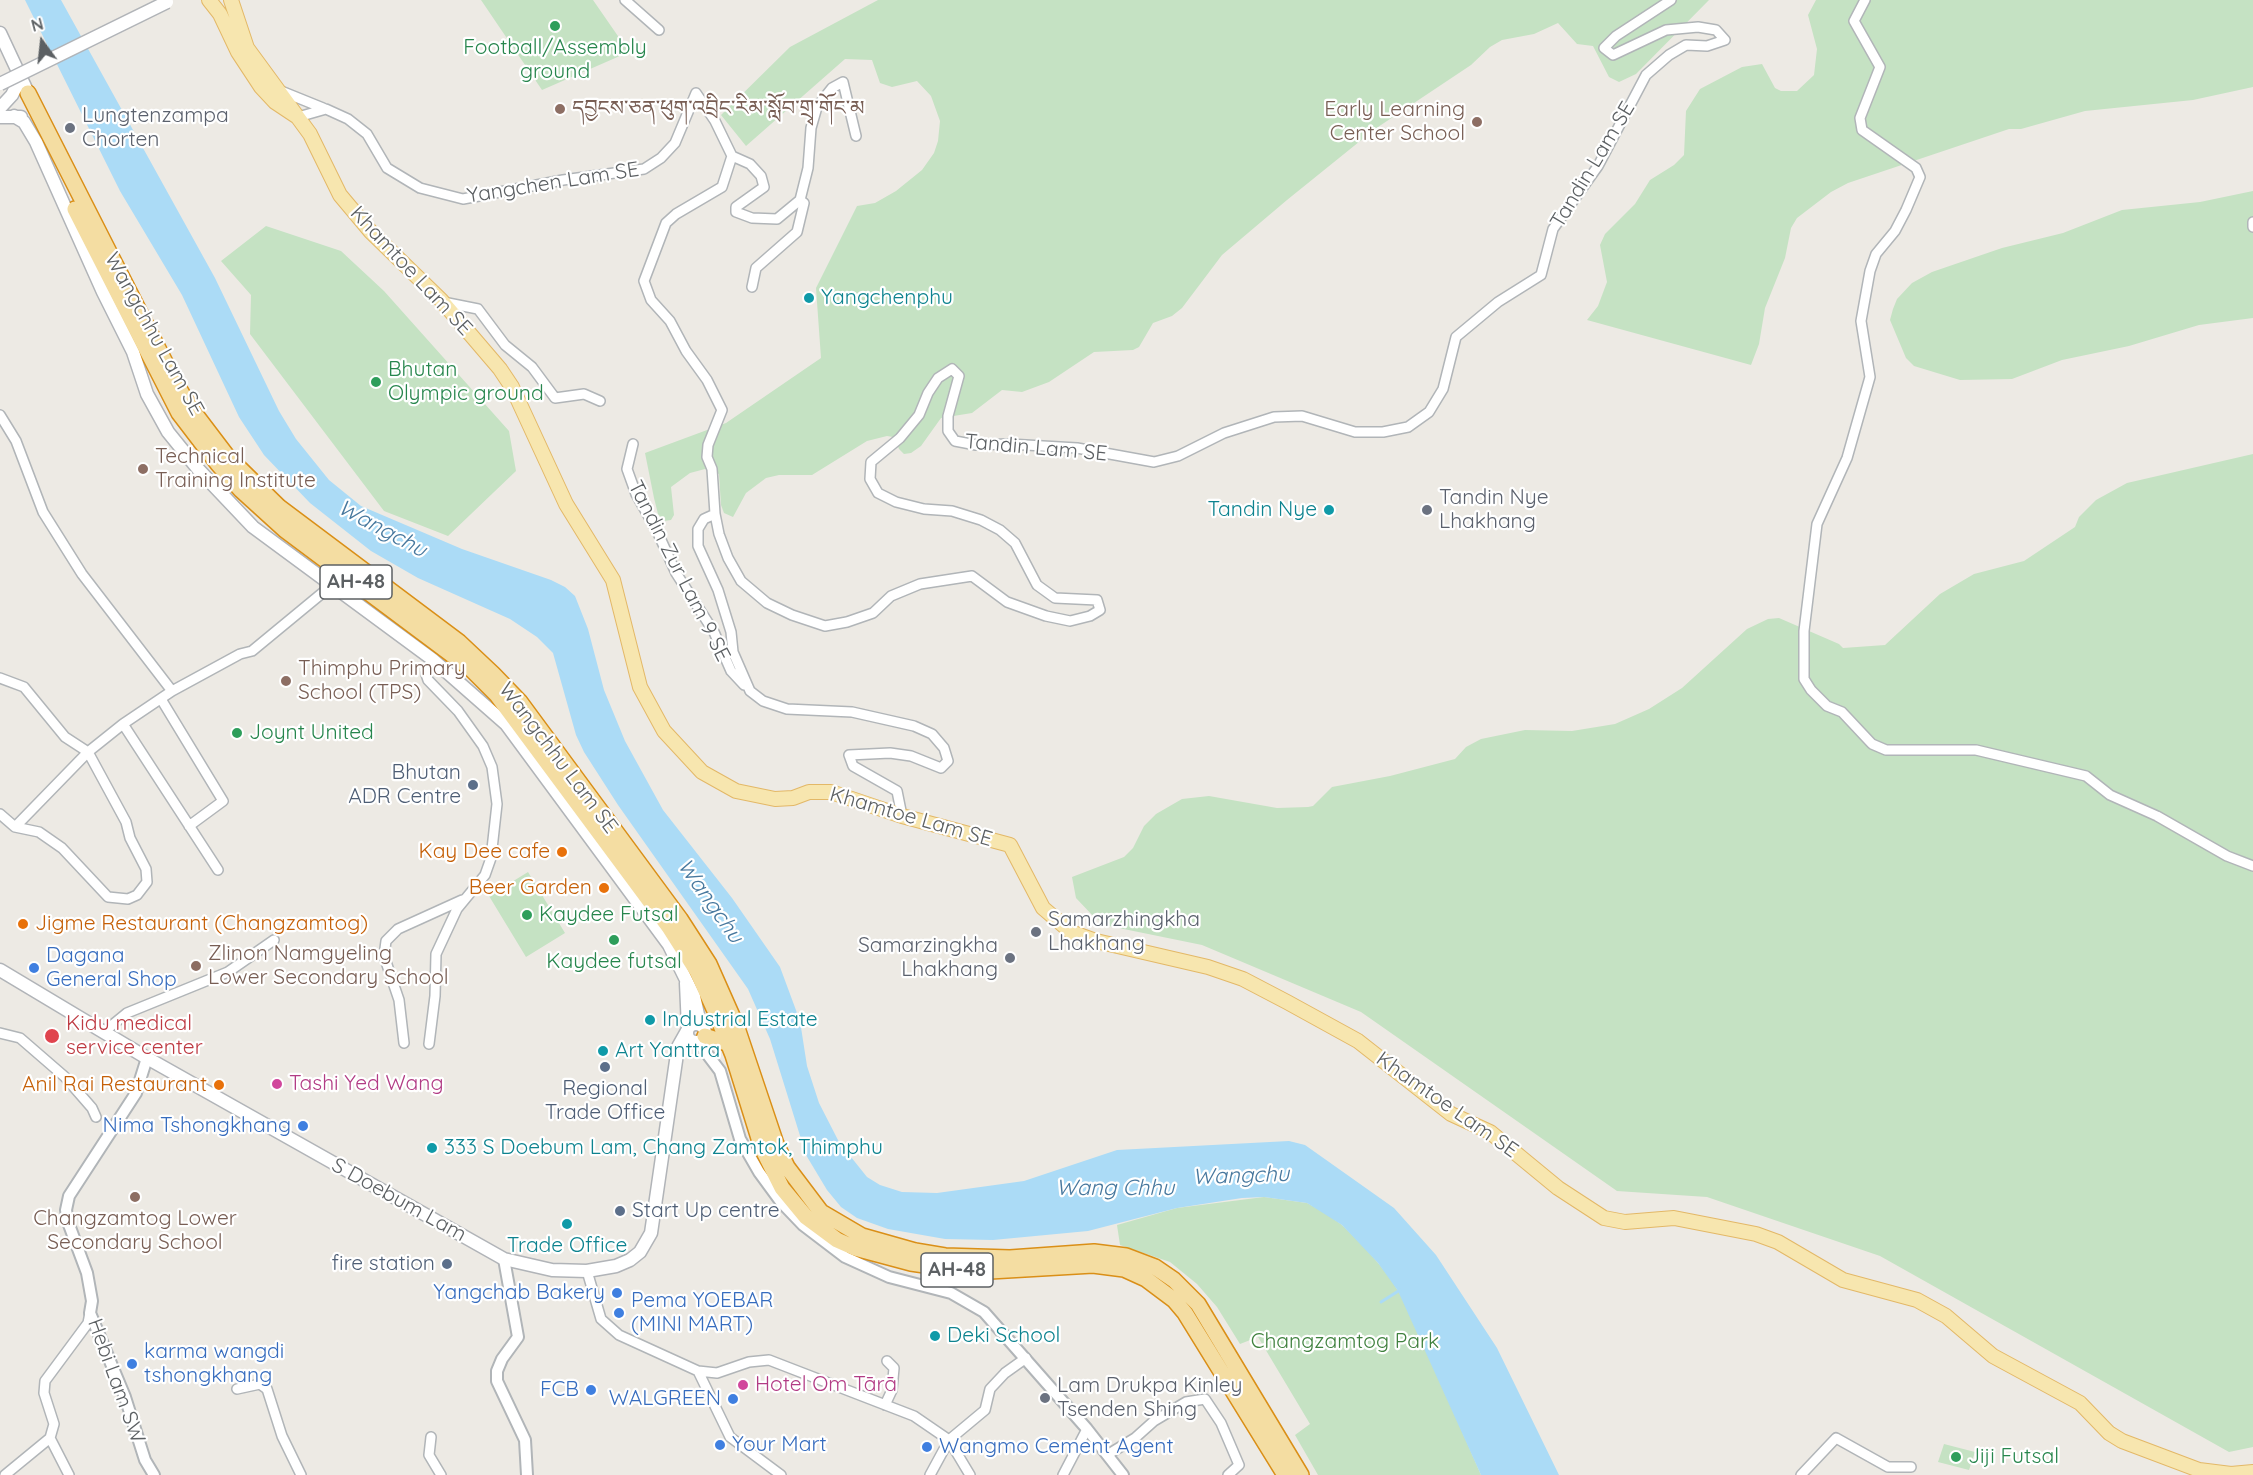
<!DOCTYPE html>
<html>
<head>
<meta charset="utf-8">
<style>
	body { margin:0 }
	#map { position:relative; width:2253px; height:1475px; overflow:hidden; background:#edeae4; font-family:Quicksand,sans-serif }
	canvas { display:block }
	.north { position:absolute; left:12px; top:12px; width:60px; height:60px; -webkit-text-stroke:4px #fff; paint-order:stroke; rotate:345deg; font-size:16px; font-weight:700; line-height:24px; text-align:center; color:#5c6063 }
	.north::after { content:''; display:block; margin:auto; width:21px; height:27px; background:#5c6063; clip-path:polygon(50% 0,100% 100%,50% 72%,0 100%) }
</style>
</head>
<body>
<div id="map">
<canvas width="2253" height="1475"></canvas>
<div class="north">N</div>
</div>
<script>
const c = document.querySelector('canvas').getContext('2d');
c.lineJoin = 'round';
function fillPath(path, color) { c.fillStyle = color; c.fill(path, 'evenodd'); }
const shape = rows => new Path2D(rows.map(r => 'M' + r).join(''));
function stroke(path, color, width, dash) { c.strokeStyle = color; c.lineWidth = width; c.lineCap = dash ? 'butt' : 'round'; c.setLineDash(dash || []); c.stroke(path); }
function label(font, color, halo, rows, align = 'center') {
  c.font = font + ' Quicksand,"Noto Serif Tibetan",sans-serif'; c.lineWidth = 4.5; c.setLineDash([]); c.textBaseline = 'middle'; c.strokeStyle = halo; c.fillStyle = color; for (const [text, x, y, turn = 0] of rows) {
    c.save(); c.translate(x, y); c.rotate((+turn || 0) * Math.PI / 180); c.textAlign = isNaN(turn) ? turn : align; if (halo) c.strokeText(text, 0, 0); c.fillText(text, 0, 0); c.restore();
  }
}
fillPath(shape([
	[481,0,593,0,629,52,542,90],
	[878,0,1709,0,1636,74,1619,82,1609,77,1593,46,1577,44,1558,23,1534,34,1502,40,1490,47,1471,65,1375,129,1287,200,1222,255,1182,308,1172,316,1153,323,1139,347,1133,350,1094,352,1049,382,1022,392,1002,390,972,413,941,418,921,446,911,453,904,454,899,449,897,444,899,438,887,436,867,441,812,475,779,475,766,478,746,493,733,517,724,513,721,505,719,474,705,469,690,473,671,487,674,515,671,520,664,521,658,514,654,498,645,453,726,423,821,358,816,288,857,206,875,203,896,191,922,170,934,153,938,141,940,121,931,96,917,81,892,87,880,83,872,60,845,59,746,146,721,115,790,47],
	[1816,0,2253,0,2253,87,2193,100,2085,111,2021,129,2009,129,1848,183,1831,192,1797,218,1791,228,1785,258,1765,308,1759,344,1751,365,1587,320,1598,306,1607,282,1600,245,1605,234,1635,204,1650,180,1674,165,1684,155,1686,111,1700,89,1742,67,1762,64,1775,88,1781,91,1797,91,1814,75,1817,49,1808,15],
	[2253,191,2253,318,2199,325,2129,346,2062,360,2012,379,1960,380,1914,366,1906,358,1890,320,1893,309,1897,299,1912,283,1932,272,2002,248,2063,233,2122,210,2200,202],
	[266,226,341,251,384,291,509,431,516,471,448,536,384,511,250,334,251,295,221,261],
	[2253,454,2253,1447,2229,1452,1880,1256,1707,1197,1617,1191,1361,1012,1202,945,1109,926,1094,917,1076,898,1072,877,1124,857,1133,848,1144,826,1156,814,1182,799,1209,796,1277,808,1308,807,1313,806,1332,787,1390,776,1455,759,1466,747,1481,739,1525,730,1572,731,1615,724,1649,709,1682,688,1747,629,1768,619,1779,618,1839,644,1843,648,1885,645,1940,594,1974,574,2024,561,2075,527,2079,517,2096,500,2127,483],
	[528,872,565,933,526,957,489,896],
	[1264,1197,1307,1203,1324,1212,1342,1225,1362,1244,1389,1276,1409,1309,1481,1475,1318,1475,1295,1435,1310,1424,1258,1337,1240,1344,1217,1307,1197,1284,1170,1262,1120,1245,1117,1225,1177,1208],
	[1944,1444,1975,1452,1969,1470,1938,1462]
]), '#c5e2c3');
fillPath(shape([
	[25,0,61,0,215,278,279,411,296,439,329,480,361,506,462,549,551,580,565,587,575,596,588,629,604,690,625,741,663,810,732,898,780,967,800,1021,807,1066,819,1103,839,1142,867,1177,880,1185,902,1192,937,1193,1024,1181,1117,1150,1289,1141,1305,1145,1394,1208,1436,1255,1497,1348,1559,1475,1481,1475,1398,1291,1378,1263,1342,1225,1307,1203,1264,1197,1242,1198,1177,1208,1088,1231,993,1240,945,1239,888,1229,857,1218,841,1207,827,1190,806,1155,770,1039,748,989,618,805,584,752,576,735,553,653,537,637,510,619,418,578,371,551,310,503,264,455,239,417,182,295,120,191]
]), '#abdbf6');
stroke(shape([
	[1381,1302,1400,1290]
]), '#abdbf6', 3);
const minor = shape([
	[625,0,659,30],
	[1865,0,1854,21,1880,67,1860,118,1862,130,1916,168,1920,177,1906,210,1895,231,1876,254,1870,271,1861,321,1870,377,1847,458,1817,524,1804,631,1804,679,1811,690,1827,706,1842,712,1872,744,1886,750,1976,750,2086,776,2110,795,2157,816,2227,856,2253,866],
	[281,91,323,108],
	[298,117,326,109,348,119,367,134,387,168,420,188,463,199,563,180,644,169,661,158,675,143,696,93,715,121,732,156,750,164,761,176,764,187,736,207,736,212,752,218,777,219,800,200,804,203,797,232,756,268,752,287],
	[800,200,808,168,811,128,817,107,832,88,843,82,856,136],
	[2253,222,2253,227],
	[443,302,478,309,505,345,532,367,555,398,584,394,600,401],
	[0,415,16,441,43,512,82,574,172,691],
	[633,444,627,469,636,494,657,531,676,573,714,632,731,671,744,685],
	[715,514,712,469,707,457,708,445,722,410,707,380,686,351,670,321,651,300,644,281,666,223,676,214,722,187,732,156],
	[0,678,24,687,65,737,88,752,126,822,130,838,146,869,147,882,137,895,128,899,108,897,62,848,39,832,15,827,0,814],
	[161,699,223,801,189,826],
	[123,724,218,870],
	[902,816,897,791,853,766,849,755,890,753,911,756,941,768,948,761,944,748,932,734,914,726,852,712,787,709,763,701,750,691,733,652,731,632,718,590,698,546,698,529,704,519,715,514,719,534,728,558,741,581,767,603,792,615,825,626,847,622,873,613,891,596,920,584,972,576,1007,602,1046,616,1070,621,1090,616,1100,610,1097,600,1055,598,1037,585,1015,543,1000,530,981,520,952,511,924,509,896,502,878,493,870,479,871,462,900,438,919,415,928,393,938,378,952,369,959,376,948,416,948,431,955,441,976,445,1009,444,1077,448,1154,462,1178,456,1224,433,1274,417,1302,416,1355,432,1383,432,1408,427,1429,412,1443,389,1456,337,1498,302,1541,275,1553,229,1598,166,1646,75,1669,55,1686,45,1707,46,1725,40,1716,30,1698,27,1666,30,1613,55,1604,48,1616,36,1671,0],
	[15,827,88,752,123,724,172,691,240,654,252,651,332,585],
	[105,1031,127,1013,228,972,274,940],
	[0,1033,20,1038,65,1077,92,1108,96,1117],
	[404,1043,399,1000,384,956,386,941,398,929,462,900],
	[429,1044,435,996,436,954,457,909,485,875,491,858,497,804,492,767,483,746,458,711,428,680,426,674,432,659],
	[587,1271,601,1319,619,1335,698,1371,730,1437,781,1475],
	[698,1371,717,1373,749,1362,769,1360,914,1416,949,1440,970,1475],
	[237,1389,260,1384,267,1389,282,1436,301,1475],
	[885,1405,892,1390,894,1368,887,1361],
	[431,1437,429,1455,441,1475],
	[50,1438,69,1475],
	[1107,1455,1135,1438,1154,1421,1186,1402,1205,1399,1221,1423,1239,1465,1228,1475],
	[5,1475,50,1438,54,1424,44,1393,45,1381,88,1323,90,1313],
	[930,1475,949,1440,985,1410,990,1389,1005,1373,1026,1358],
	[1063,1475,1087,1429],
	[1801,1475,1836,1438,1888,1467,1911,1467]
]);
const tertiary = shape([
	[698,1042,720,1071,740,1139,759,1172,781,1202,803,1225,845,1257,889,1277,951,1293,984,1312,1087,1429,1123,1475],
	[147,1058,136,1093,69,1196,66,1210,68,1222,87,1273,92,1301,90,1313,125,1397,145,1460,154,1475],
	[504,1259,518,1337,502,1359,497,1371,497,1381,525,1440,527,1475]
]);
const secondary = shape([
	[0,33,28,93],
	[0,108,12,95,21,77],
	[14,116,24,122,36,142,103,292,133,352,147,394,168,432,198,469,253,527,432,659,506,724,669,945,694,996,700,1024],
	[0,117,21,117],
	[0,970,147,1058,504,1259,552,1270,587,1271,616,1266,630,1260,640,1252,651,1233,678,1047,687,1031],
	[686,983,688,1028],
	'687 1033a9 9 0 1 1 18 0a9 9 0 1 1-18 0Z'
]);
const primary = shape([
	[209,0,220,14,238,52,261,87,275,102,296,116],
	[231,0,247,48,310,134,340,195,371,232,441,300,500,369,512,387,566,504,613,580,640,687,664,731,702,772,736,791,775,799,793,798,809,792,831,792,902,816,1010,845,1043,908,1071,932,1096,941,1208,967,1243,979,1287,1002,1358,1041,1451,1114,1490,1132,1558,1188,1604,1218,1625,1222,1674,1218,1756,1234,1778,1242,1843,1280,1917,1300,1946,1316,1993,1356,2080,1403,2109,1433,2122,1441,2199,1470,2231,1474,2253,1472]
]);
const trunk = shape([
	[28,93,174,380,189,406,227,456,279,507,459,642,493,674,520,702,680,919,709,964,736,1025,776,1144,787,1167,821,1212,862,1236,915,1251,945,1256,1010,1258,1094,1252,1126,1256,1155,1267,1174,1280,1198,1304,1301,1475],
	[75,209,179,413,218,464,241,490,285,530,471,669,497,695,669,927,697,971,716,1013,733,1055,762,1148,782,1188,806,1217,837,1240,855,1248,911,1263,973,1272,1093,1265,1124,1269,1146,1279,1174,1300,1185,1313,1285,1475],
	[705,1036,729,1044]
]);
stroke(minor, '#b1b5b8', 12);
stroke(tertiary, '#b1b5b8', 14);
stroke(secondary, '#b1b4b8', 15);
stroke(primary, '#e3b867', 16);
stroke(trunk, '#da8f17', 18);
stroke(minor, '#fff', 9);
stroke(tertiary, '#fff', 10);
stroke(secondary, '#fff', 12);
stroke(primary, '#f7e6af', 14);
stroke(trunk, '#f4dda2', 15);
const secondaryBridge = shape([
	[0,84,167,2]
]);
stroke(secondaryBridge, '#b1b4b8', 15, []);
stroke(secondaryBridge, '#fff', 12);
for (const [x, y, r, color] of [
	[555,26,6,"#2e9e5b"],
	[560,109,6,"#8d6e63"],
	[1477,122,6,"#8d6e63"],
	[70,128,6,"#6b7280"],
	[809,298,6,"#0f9aa8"],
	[376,382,6,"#2e9e5b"],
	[143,469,6,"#8d6e63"],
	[1329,510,6,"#0f9aa8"],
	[1427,510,6,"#6b7280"],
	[286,681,6,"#8d6e63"],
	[237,733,6,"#2e9e5b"],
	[473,785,6,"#5c6f8a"],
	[562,852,6,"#e8710a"],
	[604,888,6,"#e8710a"],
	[527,915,6,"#2e9e5b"],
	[23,924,6,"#e8710a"],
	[1036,932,6,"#6b7280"],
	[614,940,6,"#2e9e5b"],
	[1010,958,6,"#6b7280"],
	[196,966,6,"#8d6e63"],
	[34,968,6,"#3f7fe0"],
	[650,1020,6,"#0f9aa8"],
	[52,1036,8,"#e0444e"],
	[603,1051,6,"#0f9aa8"],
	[605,1067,6,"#5c6f8a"],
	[277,1084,6,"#d1479c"],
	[219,1085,6,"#e8710a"],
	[303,1126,6,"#3f7fe0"],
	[432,1148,6,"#0f9aa8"],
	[135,1197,6,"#8d6e63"],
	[620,1211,6,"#5c6f8a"],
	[567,1224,6,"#0f9aa8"],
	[447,1264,6,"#5c6f8a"],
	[617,1293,6,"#3f7fe0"],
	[619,1313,6,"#3f7fe0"],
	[935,1336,6,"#0f9aa8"],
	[132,1364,6,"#3f7fe0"],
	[743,1385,6,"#d1479c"],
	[591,1390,6,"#3f7fe0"],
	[1045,1398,6,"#6b7280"],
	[733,1399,6,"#3f7fe0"],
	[720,1445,6,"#3f7fe0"],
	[927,1447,6,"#3f7fe0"],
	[1956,1457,6,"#2e9e5b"]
]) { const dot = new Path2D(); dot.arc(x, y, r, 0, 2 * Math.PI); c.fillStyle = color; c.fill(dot); stroke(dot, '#fff', 2); }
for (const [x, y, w] of [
	[356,582,72],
	[957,1270,72]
]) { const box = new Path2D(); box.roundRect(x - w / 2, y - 17, w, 34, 4.5); c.fillStyle = '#fff'; c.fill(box); stroke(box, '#5c6063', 1.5); }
label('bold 20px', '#5c6063', null, [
	["AH-48",356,582],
	["AH-48",957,1270]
]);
label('21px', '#27864d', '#fff', [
	["Football/Assembly",555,48,"center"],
	["ground",555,72,"center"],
	["Bhutan",388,370],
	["Olympic ground",388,394],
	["Joynt United",249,733],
	["Kaydee Futsal",539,915],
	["Kaydee futsal",614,962,"center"],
	["Jiji Futsal",1968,1457]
], 'left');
label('21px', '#785e54', '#fff', [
	["དབྱངས་ཅན་ཕུག་འབྲིང་རིམ་སློབ་གྲྭ་གོང་མ",572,109],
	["Early Learning",1465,110,"right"],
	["Center School",1465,134,"right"],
	["Technical",155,457],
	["Training Institute",155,481],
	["Thimphu Primary",298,669],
	["School (TPS)",298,693],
	["Zlinon Namgyeling",208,954],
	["Lower Secondary School",208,978],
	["Changzamtog Lower",135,1219,"center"],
	["Secondary School",135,1243,"center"]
], 'left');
label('21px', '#5b616d', '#fff', [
	["Lungtenzampa",82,116],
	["Chorten",82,140],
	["Tandin Nye",1439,498],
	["Lhakhang",1439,522],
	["Samarzhingkha",1048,920],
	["Lhakhang",1048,944],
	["Samarzingkha",998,946,"right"],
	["Lhakhang",998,970,"right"],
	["Lam Drukpa Kinley",1057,1386],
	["Tsenden Shing",1057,1410]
], 'left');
label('21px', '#5c6063', '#fff', [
	["Tandin Lam SE",1593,165,-59],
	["Yangchen Lam SE",553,183,-9],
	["Khamtoe Lam SE",411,271,47],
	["Wangchhu Lam SE",154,334,61],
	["Tandin Lam SE",1036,448,5],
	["Tandin Zur Lam 9 SE",679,571,63],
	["Wangchhu Lam SE",558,758,53],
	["Khamtoe Lam SE",911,817,16],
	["Khamtoe Lam SE",1447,1105,35],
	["S Doebum Lam",399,1200,29],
	["Hebi Lam SW",116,1381,70]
]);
label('21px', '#0d838f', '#fff', [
	["Yangchenphu",821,298],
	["Tandin Nye",1317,510,"right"],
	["Industrial Estate",662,1020],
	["Art Yanttra",615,1051],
	["333 S Doebum Lam, Chang Zamtok, Thimphu",444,1148],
	["Trade Office",567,1246,"center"],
	["Deki School",947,1336]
], 'left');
label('21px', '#4e5e75', '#fff', [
	["Bhutan",461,773],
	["ADR Centre",461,797],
	["Regional",605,1089,"center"],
	["Trade Office",605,1113,"center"],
	["Start Up centre",632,1211,"left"],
	["fire station",435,1264]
], 'right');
label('21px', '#c56008', '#fff', [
	["Kay Dee cafe",550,852],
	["Beer Garden",592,888],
	["Jigme Restaurant (Changzamtog)",35,924,"left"],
	["Anil Rai Restaurant",207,1085]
], 'right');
label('21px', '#366cbe', '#fff', [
	["Dagana",46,956],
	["General Shop",46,980],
	["Nima Tshongkhang",291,1126,"right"],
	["Yangchab Bakery",605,1293,"right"],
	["Pema YOEBAR",631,1301],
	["(MINI MART)",631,1325],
	["karma wangdi",144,1352],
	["tshongkhang",144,1376],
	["FCB",579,1390,"right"],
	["WALGREEN",721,1399,"right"],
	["Your Mart",732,1445],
	["Wangmo Cement Agent",939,1447]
], 'left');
label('21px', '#be3a42', '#fff', [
	["Kidu medical",66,1024],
	["service center",66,1048]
], 'left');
label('21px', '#b23c85', '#fff', [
	["Tashi Yed Wang",289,1084],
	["Hotel Om Tārā",755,1385]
], 'left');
label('21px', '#3f813e', '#fff', [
	["Changzamtog Park",1345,1342]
]);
label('italic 22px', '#47789e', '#fff', [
	["Wangchu",382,529,28],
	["Wangchu",710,901,55],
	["Wangchu",1241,1176,-2],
	["Wang Chhu",1115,1188]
]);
</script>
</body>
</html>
